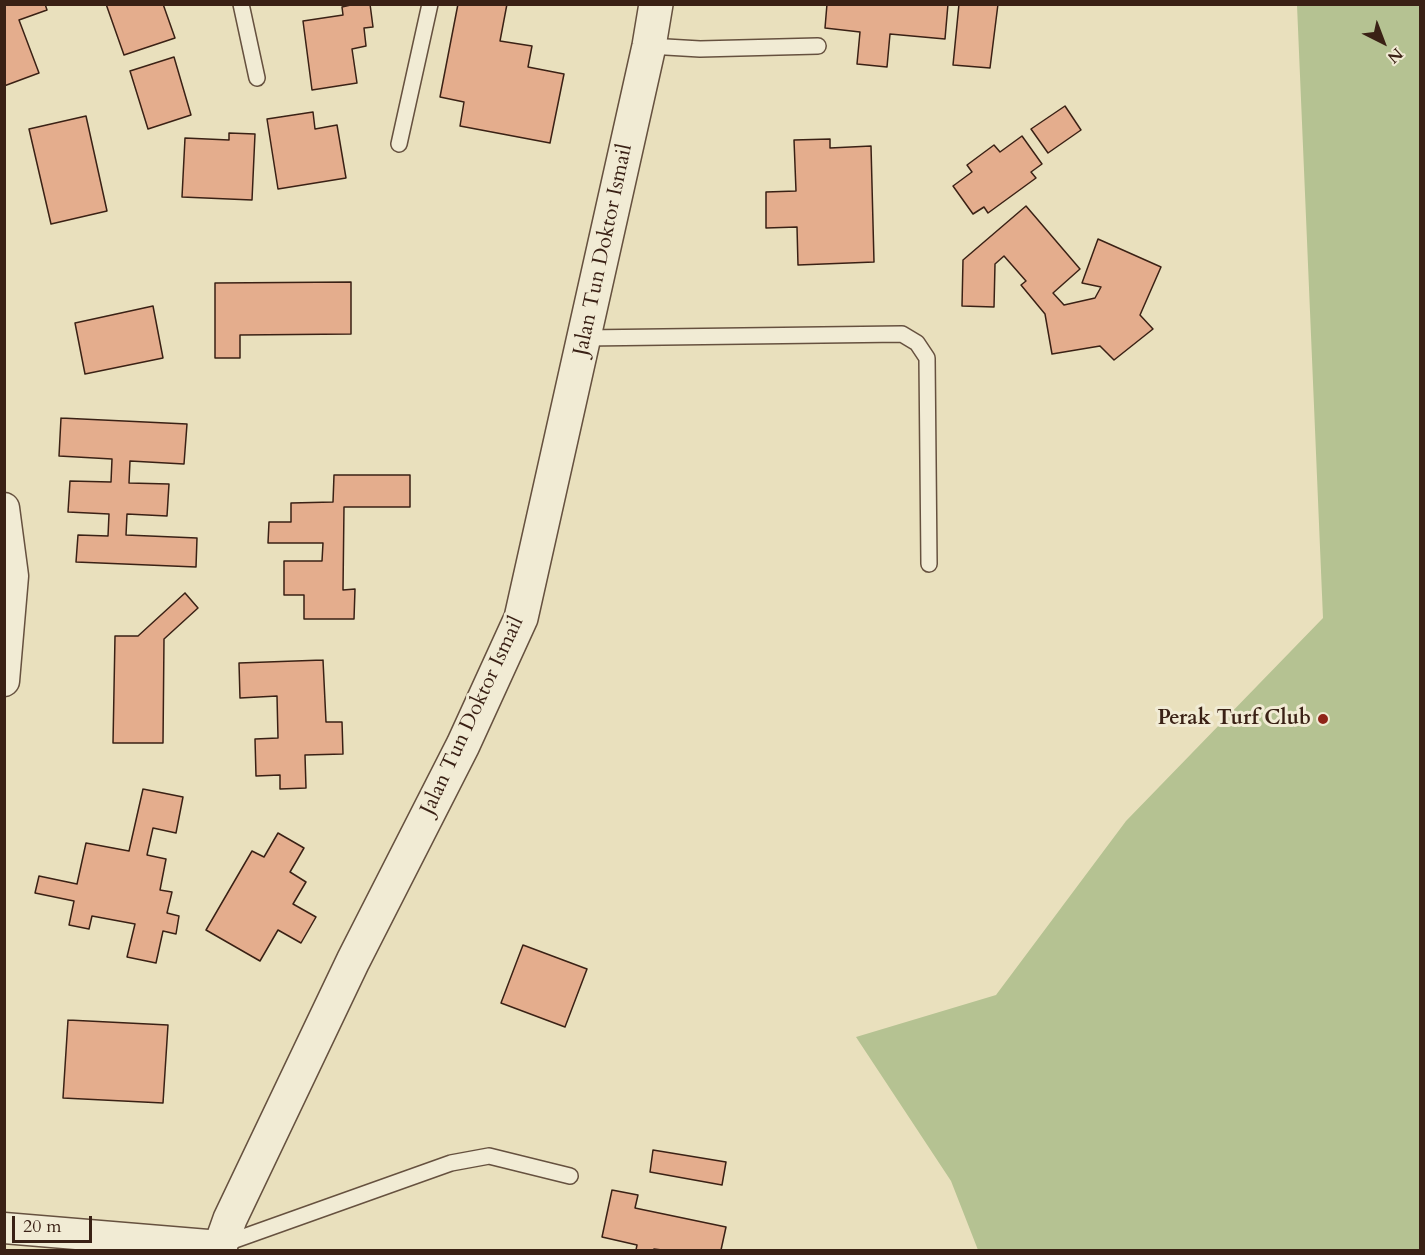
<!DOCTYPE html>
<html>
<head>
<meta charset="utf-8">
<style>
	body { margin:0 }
	#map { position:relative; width:1425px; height:1255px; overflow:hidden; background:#e9e0bd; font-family:Cardo,serif }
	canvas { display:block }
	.frame { position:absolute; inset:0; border:6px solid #3a2115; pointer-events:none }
	.north { position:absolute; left:1353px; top:12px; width:60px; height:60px; -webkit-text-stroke:4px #f1ebd4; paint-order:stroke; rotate:138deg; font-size:16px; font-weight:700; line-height:24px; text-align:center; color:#3a2115 }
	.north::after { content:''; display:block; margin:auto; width:21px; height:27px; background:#3a2115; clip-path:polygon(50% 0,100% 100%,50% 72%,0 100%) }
	.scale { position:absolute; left:12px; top:1216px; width:80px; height:27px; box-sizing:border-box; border:3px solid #3a2115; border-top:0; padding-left:8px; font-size:18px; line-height:21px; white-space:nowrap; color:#3a2115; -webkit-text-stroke:4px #f1ebd4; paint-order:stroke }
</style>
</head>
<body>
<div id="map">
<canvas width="1425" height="1255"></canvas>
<div class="frame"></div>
<div class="north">N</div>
<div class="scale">20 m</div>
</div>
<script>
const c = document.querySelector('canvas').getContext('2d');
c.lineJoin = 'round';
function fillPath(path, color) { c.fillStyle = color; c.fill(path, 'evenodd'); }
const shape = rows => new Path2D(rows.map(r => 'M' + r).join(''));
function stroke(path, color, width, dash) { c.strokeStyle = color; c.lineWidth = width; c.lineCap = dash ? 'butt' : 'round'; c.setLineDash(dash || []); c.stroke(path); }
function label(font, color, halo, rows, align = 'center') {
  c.font = font + ' Cardo,serif'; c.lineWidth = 6; c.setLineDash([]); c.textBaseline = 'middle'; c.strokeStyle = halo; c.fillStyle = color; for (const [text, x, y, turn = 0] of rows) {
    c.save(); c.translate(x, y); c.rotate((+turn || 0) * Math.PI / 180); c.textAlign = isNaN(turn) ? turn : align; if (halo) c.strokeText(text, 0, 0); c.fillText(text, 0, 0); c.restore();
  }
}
fillPath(shape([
	[1297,5,1420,5,1420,1250,978,1250,951,1181,856,1037,996,995,1126,821,1323,618]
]), '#b5c292');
const building = shape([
	[4,4,45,4,47,10,19,20,39,73,4,86,4,4],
	[106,4,163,4,175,38,124,55,106,4],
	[355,4,370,4,373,27,364,28,366,46,352,49,357,83,312,90,303,21,343,15,342,7,355,4],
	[458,4,507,4,500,41,532,46,528,67,564,74,550,143,460,126,464,102,440,97,458,4],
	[827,4,948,4,945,39,890,34,887,67,857,64,860,32,825,28,827,4],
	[959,4,998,4,990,68,953,65,959,4],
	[174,57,191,115,148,129,130,71,174,57],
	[1065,106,1081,130,1048,153,1031,129,1065,106],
	[313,112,315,129,337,125,346,178,278,189,267,119,313,112],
	[86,116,107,211,51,224,29,129,86,116],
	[229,133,255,134,252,200,182,197,185,138,229,140,229,133],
	[1022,136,1042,164,1031,172,1036,178,988,213,984,207,973,214,953,186,972,172,967,165,994,145,1000,152,1022,136],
	[830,139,830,148,871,146,874,262,798,265,797,227,766,228,766,192,796,191,794,140,830,139],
	[1026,206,1080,269,1053,293,1064,305,1095,298,1101,287,1082,283,1098,239,1161,267,1140,315,1153,329,1114,360,1100,346,1052,354,1045,314,1021,285,1026,281,1004,256,995,264,994,307,962,306,963,260,1026,206],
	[351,282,351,334,240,335,240,358,215,358,215,283,351,282],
	[153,306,163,358,85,374,75,323,153,306],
	[61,418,187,424,184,464,130,461,129,483,169,484,167,516,127,514,126,535,197,538,196,567,76,562,78,535,108,536,109,514,68,512,70,481,111,482,112,459,59,456,61,418],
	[334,475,410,475,410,507,344,507,343,590,355,589,354,619,304,619,304,595,284,595,284,561,322,561,323,543,268,543,269,522,291,522,291,503,333,502,334,475],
	[185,593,198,608,164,639,163,743,113,743,115,636,138,636,185,593],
	[323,660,326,722,342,722,343,754,305,755,306,788,280,789,280,775,256,776,255,739,278,738,277,696,240,698,239,663,323,660],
	[143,789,183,797,176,833,153,828,147,855,166,859,160,890,172,892,167,913,179,916,176,934,163,931,156,963,127,957,135,924,92,916,89,929,69,925,74,901,35,893,39,876,77,884,86,843,129,851,143,789],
	[278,833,304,848,290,872,306,882,293,904,316,917,301,943,278,930,260,961,206,930,252,851,264,857,278,833],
	[523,945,587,969,565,1027,501,1003,523,945],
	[68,1020,168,1025,163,1103,63,1098,68,1020],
	[653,1150,726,1162,722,1185,650,1172,653,1150],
	[612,1190,638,1195,635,1208,726,1227,721,1250,662,1250,654,1249,653,1250,636,1250,637,1245,602,1237,612,1190]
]);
fillPath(building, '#e4ad8d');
stroke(building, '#3a2115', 1.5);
const service = shape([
	[241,4,257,78],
	[649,46,700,49,818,46],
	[399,144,430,4],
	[584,338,902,334,917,343,927,358,929,564],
	[221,1245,451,1163,489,1156,570,1176]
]);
const minor = shape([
	[4,508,13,576,4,681],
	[4,1228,220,1246]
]);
const tertiary = shape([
	[219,1250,230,1219,353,961,463,745,521,618,649,46,656,4]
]);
stroke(service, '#66513f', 18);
stroke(minor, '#66513f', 33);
stroke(tertiary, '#66513f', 36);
stroke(service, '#f1ebd4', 15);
stroke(minor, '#f1ebd4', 30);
stroke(tertiary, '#f1ebd4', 33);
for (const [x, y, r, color] of [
	[1323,719,6,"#8f2418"]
]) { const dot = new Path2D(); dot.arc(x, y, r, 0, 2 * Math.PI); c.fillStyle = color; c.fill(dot); stroke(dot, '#f1ebd4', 2); }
label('21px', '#3a2115', '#f1ebd4', [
	["Jalan Tun Doktor Ismail",604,250,-78],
	["Jalan Tun Doktor Ismail",473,716,-65]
]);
label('bold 21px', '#3a2115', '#f1ebd4', [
	["Perak Turf Club",1311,719]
], 'right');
</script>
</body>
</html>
